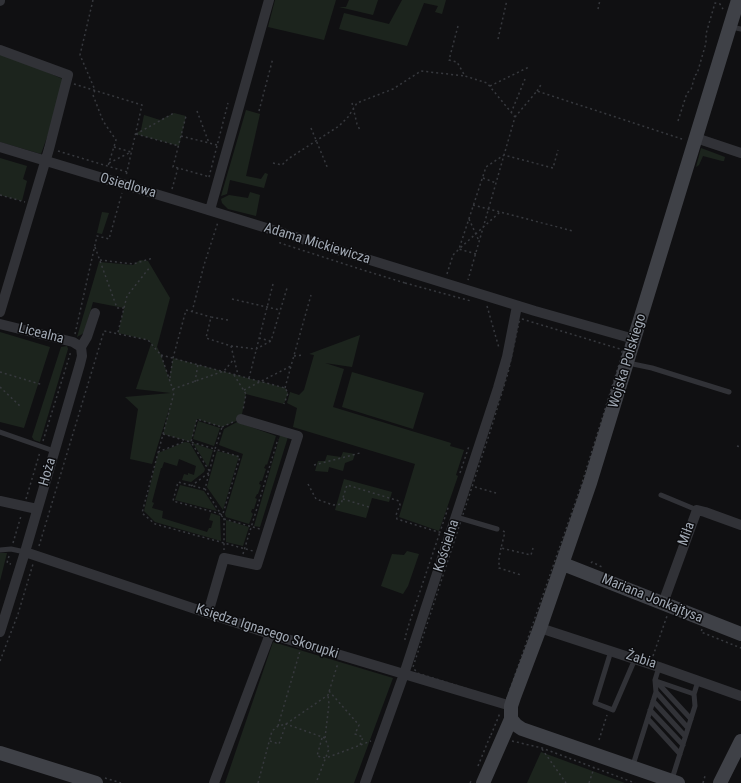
<!DOCTYPE html>
<html>
<head>
<meta charset="utf-8">
<style>
	body { margin:0 }
	canvas { display:block; background:#101012 }
</style>
</head>
<body>
<canvas width="741" height="783"></canvas>
<script>
const c = document.querySelector('canvas').getContext('2d');
c.lineJoin = 'round';
function fillPath(path, color) { c.fillStyle = color; c.fill(path, 'evenodd'); }
const shape = rows => new Path2D(rows.map(r => 'M' + r).join(''));
function stroke(path, color, width, dash) { c.strokeStyle = color; c.lineWidth = width; c.lineCap = dash ? 'butt' : 'round'; c.setLineDash(dash || []); c.stroke(path); }
function label(font, color, halo, rows, align = 'center') {
  c.font = font + ' "Roboto Condensed",sans-serif'; c.lineWidth = 3; c.setLineDash([]); c.textBaseline = 'middle'; c.strokeStyle = halo; c.fillStyle = color; for (const [text, x, y, turn = 0] of rows) {
    c.save(); c.translate(x, y); c.rotate((+turn || 0) * Math.PI / 180); c.textAlign = isNaN(turn) ? turn : align; if (halo) c.strokeText(text, 0, 0); c.fillText(text, 0, 0); c.restore();
  }
}
fillPath(shape([
	[275,0,336,0,324,40,268,27],
	[349,0,378,0,373,15,339,7,346,7],
	[402,0,446,0,442,14,435,12,438,6,424,3,407,46,339,29,344,13,389,24],
	[0,51,67,81,41,154,0,142],
	[246,110,260,114,246,176,261,179,265,173,268,174,264,188,230,180,227,194,221,196],
	[174,113,186,116,179,146,136,134,141,130,144,115,160,120],
	[701,148,725,157,724,161,722,161,703,156,699,165,696,167],
	[0,158,27,166,23,179,27,181,22,201,0,195],
	[250,192,260,195,256,216,228,209,222,203,221,199,229,195,248,198],
	[102,212,109,213,102,234,97,233],
	[140,260,148,261,170,298,157,347,161,355,169,379,173,358,285,388,288,393,284,404,246,394,241,419,222,427,197,419,191,442,163,434,170,406,152,464,130,459,138,409,125,397,171,393,136,389,151,344,157,350,148,340,118,333,124,308,93,302,84,333,77,337,99,262,133,265],
	[0,332,50,347,24,428,0,422],
	[360,335,352,367,325,363,344,369,333,407,451,443,450,446,464,450,456,475,458,476,439,531,399,517,415,464,293,427,297,408,287,403,290,392,299,395,304,390,314,355,309,354],
	[67,346,68,349,40,442,34,440,32,437,61,347],
	[352,372,424,393,413,429,342,407],
	[198,421,220,428,214,446,193,439],
	[237,422,276,436,267,465,266,464,264,468,266,469,262,481,260,481,259,484,261,485,258,494,257,494,255,498,257,499,254,509,252,509,251,512,253,514,249,524,226,517,225,514,243,454,219,445,224,429],
	[281,432,288,437,260,527,254,526],
	[185,442,190,443,205,469,204,472,191,482,182,480,184,474,188,475,188,473,194,475,196,466,179,459,177,466,164,462,162,468,161,468,152,502,154,503,152,508,163,511,162,518,207,532,209,528,211,528,213,521,209,520,211,513,220,516,221,541,155,522,144,511,158,453],
	[193,443,213,450,208,467],
	[217,451,239,456,223,510,207,487],
	[343,452,355,454,353,460,345,463,343,471,329,467,328,472,315,471,318,461,325,461,327,455,341,457],
	[344,479,392,492,389,502,372,498,366,518,335,510],
	[180,485,204,491,217,511,175,500],
	[226,520,249,527,243,546,226,542],
	[407,551,419,554,408,586,403,594,381,586,392,554,404,555],
	[0,553,7,553,0,581],
	[273,642,393,678,354,783,225,783],
	[541,752,625,783,527,783]
]), '#1c241d');
stroke(shape([
	[93,0,80,55,95,90,93,95,103,121,116,140,108,166],
	[598,9,600,0],
	[458,26,449,60,457,62,465,76,487,83,515,117,468,280],
	[498,39,507,0],
	[74,84,142,105,126,176],
	[490,86,529,67],
	[537,91,542,83],
	[352,103,357,124,360,130],
	[197,111,209,143],
	[259,111,273,58],
	[511,113,525,79],
	[515,117,537,91,682,139],
	[678,121,687,93,691,90,695,75,697,74,706,43,706,34,715,3,720,4,723,9],
	[311,128,328,169],
	[136,134,179,146],
	[136,134,174,113],
	[181,136,217,145],
	[114,147,131,152],
	[58,151,127,172],
	[109,163,131,152],
	[273,163,282,165,288,159,339,126,348,117,357,103,393,89,421,71,465,76],
	[178,168,173,167,186,116],
	[209,177,228,103],
	[483,178,496,183],
	[172,189,178,168,210,177],
	[0,195,25,202],
	[473,205,573,231],
	[469,219,479,241],
	[280,242,280,243,366,271,405,283,406,281],
	[95,247,117,308,124,308],
	[476,254,459,249,500,212],
	[100,260,133,264,153,258],
	[447,274,453,255,459,249,486,167,504,155,553,168,558,150],
	[405,283,471,301],
	[232,299,280,310],
	[487,306,499,348],
	[192,312,204,265,218,222],
	[522,319,620,349,622,351,622,355,581,486,506,701,417,673,413,667,490,432,508,373,519,322,522,319],
	[228,320,211,317,206,338,231,346,238,375],
	[118,332,127,296,150,267],
	[75,334,97,236,109,239,122,193],
	[259,338,271,341],
	[231,346,256,349,271,341,287,288],
	[161,355,285,388,288,393,284,404],
	[294,356,303,355],
	[0,372,43,385],
	[234,375,246,394,243,410],
	[170,378,173,358,186,310,211,317],
	[249,378,273,284],
	[195,382,198,364],
	[0,387,20,406],
	[285,388,291,366],
	[173,389,224,371,234,359],
	[244,390,291,366,311,295],
	[222,427,233,422],
	[163,434,215,449,205,489,224,519,224,550],
	[43,441,71,351],
	[737,446,741,447],
	[158,452,186,441],
	[314,465,360,453],
	[460,473,469,446],
	[308,484,316,499,333,505,341,504,347,485,399,501,400,505,396,515,397,519,438,532,440,532,449,505],
	[191,486,210,472,191,442,197,419,222,427,215,449,240,457,222,517],
	[475,487,496,493],
	[205,489,178,482,173,501,221,514],
	[26,499,40,452],
	[343,499,369,507,371,509],
	[224,519,260,529],
	[503,531,505,532,501,548,531,555,533,548],
	[13,543,21,516],
	[39,546,104,331,148,340,161,355,174,393,142,513,155,524,253,551],
	[501,548,499,559,499,568,521,575],
	[243,554,278,439],
	[9,556,7,563,11,564],
	[591,563,592,562,602,567],
	[702,629,701,632,741,648],
	[405,640,405,638,409,624,440,532],
	[653,656,667,616],
	[0,661,18,614,33,564],
	[329,691,359,725,355,734,363,737,360,745],
	[278,726,300,651],
	[491,735,500,713],
	[322,738,317,756,326,758,371,741],
	[325,738,329,704,328,695],
	[599,740,607,715],
	[270,741,279,744,286,724,325,738,329,749,316,783],
	[512,741,542,748,635,783],
	[542,749,566,783],
	[478,766,491,734],
	[105,778,121,783],
	[258,783,272,731,278,726,286,724,328,695,338,663],
	[470,783,472,779],
	[589,783,594,768],
	[703,783,705,776]
]), '#37393e', 1.5, [2, 3]);
stroke(shape([
	[731,27,741,29],
	[628,363,652,368,729,392],
	[0,432,54,451],
	[661,495,697,510],
	[456,517,497,529],
	[0,550,11,549,25,552],
	[611,651,595,703,613,710,635,659],
	[655,680,691,719],
	[656,681,694,694],
	[656,692,688,728],
	[653,701,685,736],
	[650,710,683,745],
	[648,719,680,754],
	[633,765,656,692,655,680,659,667],
	[672,779,695,706,694,694,698,681]
]), '#313237', 5);
stroke(shape([
	[0,1,0,0],
	[0,50,68,75,49,149,0,312],
	[696,138,741,153],
	[0,147,192,205,535,311,634,339],
	[210,210,269,0],
	[0,324,73,342,81,347],
	[0,501,37,509],
	[25,552,270,634,511,706],
	[663,603,697,510,705,512,741,525],
	[208,613,224,558,257,565,298,436,241,419],
	[540,628,659,667,741,696],
	[0,632,25,552,80,364,82,356,81,347,87,337,95,313],
	[214,783,270,634],
	[365,783,404,674,498,388,507,357,517,306]
]), '#313237', 10);
stroke(shape([
	[563,564,741,634],
	[511,719,511,706,514,697,540,628,590,483,738,0],
	[511,719,516,725,522,729,678,783],
	[0,753,96,783],
	[483,783,511,719],
	[720,783,741,741]
]), '#3f4147', 14);
label('14px', '#a0a8b3', '#0b0b0d', [
	["Osiedlowa",128,186,16],
	["Adama Mickiewicza",317,244,17],
	["Licealna",41,334,14],
	["Wojska Polskiego",628,361,-73],
	["Hoża",48,472,-74],
	["Miła",687,534,-70],
	["Kościelna",447,546,-72],
	["Mariana Jonkajtysa",652,599,22],
	["Księdza Ignacego Skorupki",267,632,18],
	["Żabia",641,660,18]
]);
</script>
</body>
</html>
